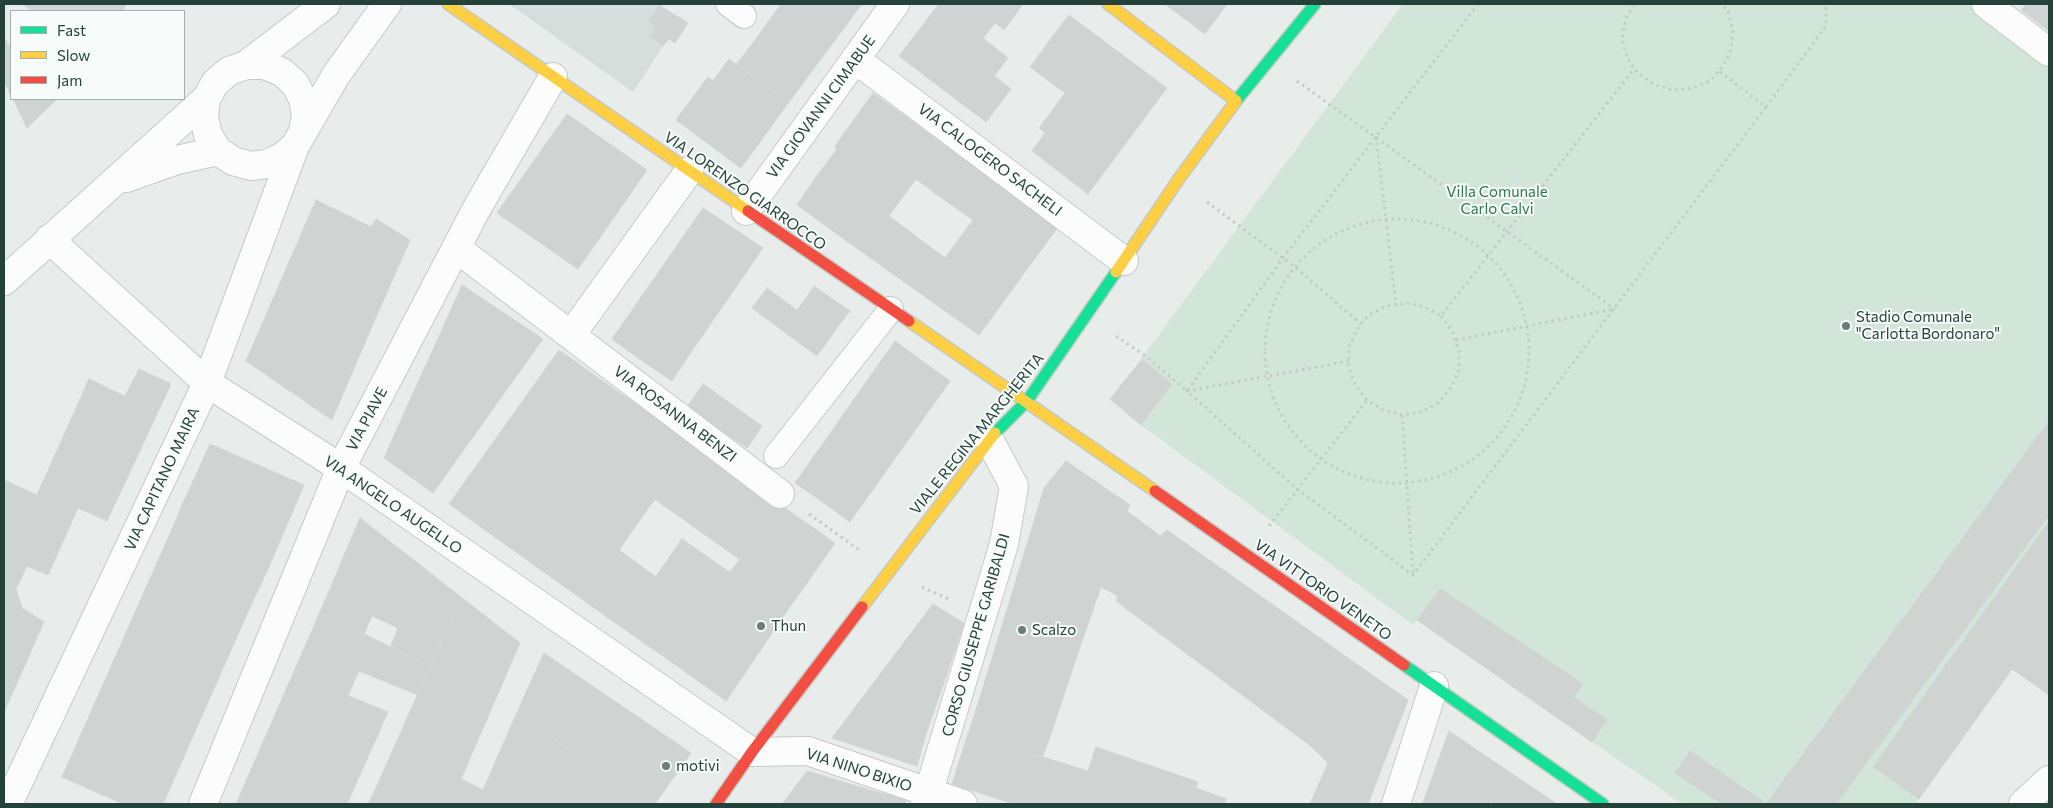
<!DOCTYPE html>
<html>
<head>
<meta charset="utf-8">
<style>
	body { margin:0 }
	#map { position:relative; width:2053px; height:808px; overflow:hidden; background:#e8edeb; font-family:Commissioner,sans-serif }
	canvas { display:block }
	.frame { position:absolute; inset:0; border:5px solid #24423a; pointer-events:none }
	.legend { position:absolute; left:10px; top:10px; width:175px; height:90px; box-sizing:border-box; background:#f7fbf9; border:1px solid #a3b1ad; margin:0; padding:6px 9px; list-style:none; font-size:15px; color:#24423a }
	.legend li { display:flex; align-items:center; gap:10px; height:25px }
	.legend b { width:25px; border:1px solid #a3b1ad }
</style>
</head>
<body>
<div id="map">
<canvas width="2053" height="808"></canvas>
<div class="frame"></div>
<ul class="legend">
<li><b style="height:6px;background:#16e098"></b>Fast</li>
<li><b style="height:6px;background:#ffcf43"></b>Slow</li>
<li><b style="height:6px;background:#f24e42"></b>Jam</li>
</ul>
</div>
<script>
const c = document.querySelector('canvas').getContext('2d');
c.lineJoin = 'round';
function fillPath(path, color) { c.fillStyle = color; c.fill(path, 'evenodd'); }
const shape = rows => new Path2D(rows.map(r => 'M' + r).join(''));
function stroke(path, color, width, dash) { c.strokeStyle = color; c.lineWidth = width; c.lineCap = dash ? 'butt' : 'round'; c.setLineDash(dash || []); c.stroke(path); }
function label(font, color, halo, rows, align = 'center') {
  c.font = font + ' Commissioner,sans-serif'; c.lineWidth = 4; c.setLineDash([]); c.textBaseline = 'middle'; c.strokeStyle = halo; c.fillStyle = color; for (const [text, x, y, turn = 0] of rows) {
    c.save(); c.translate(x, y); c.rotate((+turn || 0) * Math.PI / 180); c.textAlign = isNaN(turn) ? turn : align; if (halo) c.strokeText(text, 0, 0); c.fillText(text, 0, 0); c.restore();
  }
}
fillPath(shape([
	[509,4,660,4,649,22,656,26,649,36,663,46,633,92]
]), '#d6dedb');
fillPath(shape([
	[1403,4,1968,4,2049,63,2049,695,2012,669,1915,804,1682,804,1417,620,1413,625,1141,425,1172,384,1142,359,1144,355]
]), '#d1e6d8');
const building = shape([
	[22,4,63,4,68,11,33,11,22,4],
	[63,4,126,4,123,11,68,11,63,4],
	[781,4,807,4,773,48,758,36,781,4],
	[807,4,862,4,789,102,736,65,758,36,773,48,807,4],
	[939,4,950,12,957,4,981,4,990,11,986,15,995,23,969,56,1011,89,986,122,899,56,939,4],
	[941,4,957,4,950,12,941,4],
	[981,4,1023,4,1004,30,986,15,990,11,981,4],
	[1165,4,1227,4,1205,34,1165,4],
	[2026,4,2049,4,2049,31,2021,10,2026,4],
	[659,5,688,23,675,43,669,39,663,46,649,36,656,26,649,22,659,5],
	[1069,15,1167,88,1088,194,1032,151,1045,133,1077,156,1126,90,1053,36,1069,15],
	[4,36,11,50,11,96,4,81,4,36],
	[1053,36,1126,90,1109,113,1080,91,1064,110,1094,133,1077,156,1039,128,1065,93,1030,67,1053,36],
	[983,38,1008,58,994,76,969,56,983,38],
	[729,59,789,102,741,168,676,120,708,77,713,81,729,59],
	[1080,91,1109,113,1094,133,1064,110,1080,91],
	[873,93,962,158,936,194,916,179,883,224,816,177,837,149,835,146,873,93],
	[13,99,57,99,27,128,13,99],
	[567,114,647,170,578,269,497,213,567,114],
	[962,158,1058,227,979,335,862,252,889,216,945,258,973,220,936,194,962,158],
	[816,177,883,224,862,252,797,205,816,177],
	[316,200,371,227,376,219,410,240,370,331,286,269,316,200],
	[703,208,763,248,687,358,656,337,641,360,612,339,703,208],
	[286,269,370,331,332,420,246,361,286,269],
	[462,285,543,339,433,493,384,458,423,371,453,395,473,369,458,357,450,367,432,352,462,285],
	[814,286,850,311,837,328,804,301,814,286],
	[767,288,797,310,804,301,837,328,817,356,752,308,767,288],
	[656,337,687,358,672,381,641,360,656,337],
	[895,341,917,357,817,498,795,483,895,341],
	[559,350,600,379,562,434,618,473,598,502,549,468,499,540,449,504,559,350],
	[432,352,450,367,458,357,473,369,453,395,423,371,432,352],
	[917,357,950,381,850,522,817,498,917,357],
	[1142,359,1172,384,1141,425,1110,399,1142,359],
	[139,369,171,384,158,412,125,396,139,369],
	[89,379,158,412,107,521,78,508,37,495,89,379],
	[600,379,835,543,785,614,730,572,760,532,740,517,718,544,632,483,612,512,635,527,619,550,656,577,621,627,499,540,549,468,598,502,618,473,562,434,600,379],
	[703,384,762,426,747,448,687,407,703,384],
	[2049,421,2049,515,1836,804,1766,804,2049,421],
	[210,444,304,485,278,546,247,532,263,493,240,484,224,521,183,503,210,444],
	[1066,461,1130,505,1127,511,1160,536,1167,530,1368,672,1312,747,1116,601,1118,596,1101,587,1079,650,1002,626,1044,488,1066,461],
	[4,480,37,495,78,508,48,575,27,566,16,589,22,608,4,598,4,480],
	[632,483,655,499,635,527,612,512,632,483],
	[240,484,263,493,247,532,224,521,240,484],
	[183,503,278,546,268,569,173,527,183,503],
	[740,517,760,532,739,559,718,544,740,517],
	[360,518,461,597,431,667,391,646,398,628,372,616,364,634,320,612,360,518],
	[2049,521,2049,695,2012,669,1919,799,1873,767,2049,521],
	[173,527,268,569,251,605,157,563,173,527],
	[682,539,735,576,720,598,745,614,717,656,689,638,673,663,621,627,682,539],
	[157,563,251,605,163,804,123,804,62,777,157,563],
	[735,576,785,614,726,701,673,663,689,638,717,656,745,614,720,598,735,576],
	[1440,589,1583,684,1574,697,1607,720,1592,742,1417,620,1440,589],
	[461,597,520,643,461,779,448,804,403,804,375,790,461,597],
	[4,598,22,608,44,622,5,710,4,598],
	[933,604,964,623,946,677,923,666,908,697,899,693,888,725,925,737,917,766,832,738,933,604],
	[320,612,431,667,418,695,359,671,356,677,326,664,317,683,388,712,347,804,236,804,320,612],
	[1002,626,1079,650,1050,737,975,713,1002,626],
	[544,653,691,753,655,804,640,804,610,781,598,799,580,785,613,739,586,721,567,749,549,734,555,727,522,701,544,653],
	[326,664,356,677,348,696,317,683,326,664],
	[923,666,946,677,925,737,888,725,899,693,908,697,923,666],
	[1368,672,1408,700,1368,804,1310,804,1328,763,1353,750,1384,710,1356,688,1368,672],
	[1356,688,1384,710,1353,750,1328,763,1312,747,1356,688],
	[522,701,555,727,549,734,559,743,546,758,538,752,500,804,448,804,461,779,483,790,522,701],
	[975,713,1050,737,1043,756,1041,757,968,734,975,713],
	[586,721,613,739,592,769,567,749,586,721],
	[1449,731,1511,773,1489,804,1450,804,1428,789,1449,731],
	[968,734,1088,771,1077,804,1014,804,952,784,968,734],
	[559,743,592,769,580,785,598,799,610,781,640,804,500,804,538,752,546,758,559,743],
	[1096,747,1198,782,1196,788,1226,799,1224,804,1077,804,1096,747],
	[1690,751,1763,801,1761,804,1722,804,1675,773,1690,751],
	[807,771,821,775,799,804,782,804,807,771],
	[1511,773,1557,804,1496,804,1491,801,1511,773],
	[821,775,853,785,847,804,799,804,821,775],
	[853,785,885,794,883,804,847,804,853,785],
	[1428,789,1450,804,1422,804,1428,789],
	[375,790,403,804,368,804,375,790],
	[885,794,906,800,905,804,883,804,885,794]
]);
fillPath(building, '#cfd4d2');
stroke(building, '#d1d6d4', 1);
const lane = shape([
	[728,4,744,16],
	[776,456,891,309]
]);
const street = shape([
	[1986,4,2049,52],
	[855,59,1124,261],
	[246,65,264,65,282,72,295,84,303,99,306,115,303,132],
	[206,99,204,117,208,135,218,151,233,161,251,166,267,164,282,157,295,146,336,75,387,4],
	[126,178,177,160,218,151],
	[746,211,895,4],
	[49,239,207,383,341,468,752,752,808,751,963,804],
	[456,248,780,494],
	[4,281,206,99,215,83,229,71,246,65,326,4],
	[571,335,689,171],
	[8,804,207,383,295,146],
	[203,804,341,468,477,208,553,77],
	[925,804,1004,544,1014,486,989,439],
	[1396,804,1434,686],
	[2023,804,2049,780]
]);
const fast = shape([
	[1236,101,1315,4],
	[995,433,1027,401,1116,272],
	[1404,665,1603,804]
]);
const slow = shape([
	[448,4,748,211],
	[1108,4,1236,101],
	[1116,272,1178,180,1236,101],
	[909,321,1155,491],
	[862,607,995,433]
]);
const jam = shape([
	[748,211,909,321],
	[1155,491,1404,665],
	[716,804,752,752,862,607]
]);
stroke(lane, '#c5cac8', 26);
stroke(street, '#c5cac8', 30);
stroke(fast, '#c3cbc8', 14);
stroke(slow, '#c3cbc8', 14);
stroke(jam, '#c3cbc8', 14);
stroke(shape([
	[1633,4,1625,21,1622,40,1628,59,1634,69,1647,80,1655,85,1673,90,1692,88,1710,81,1723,66,1731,50,1733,31,1728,12,1722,4],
	[1297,81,1615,309],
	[1766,107,1826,26,1826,4],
	[1376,136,1396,304],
	[1207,202,1295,267,1361,324],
	'1265 351a132 132 0 1 1 264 0a132 132 0 1 1-264 0Z',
	[1441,316,1453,333,1459,351,1459,370,1451,388,1438,403,1422,412,1402,415,1383,410,1367,400,1355,385,1349,367,1349,347,1357,330,1361,324,1369,315,1386,306,1406,303,1424,307,1441,316,1634,69],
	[1116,336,1144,355,1187,391,1283,258,1478,4],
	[1456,340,1614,309],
	[1349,361,1187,391,1297,489,1413,575,1766,107,1719,71],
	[1402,415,1413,575],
	[809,514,861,551],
	[1269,526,1367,400],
	[922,587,951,600]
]), '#c3ccca', 3, [2.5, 4]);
stroke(lane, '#fcfcfc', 24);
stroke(street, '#fcfcfc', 28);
stroke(fast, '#16e098', 11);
stroke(slow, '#ffcf43', 11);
stroke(jam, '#f24e42', 11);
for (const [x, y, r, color] of [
	[1846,326,5,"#697e78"],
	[761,626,5,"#697e78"],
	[1022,630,5,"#697e78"],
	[666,766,5,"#697e78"]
]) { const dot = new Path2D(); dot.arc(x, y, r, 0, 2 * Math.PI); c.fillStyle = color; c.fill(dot); stroke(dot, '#f7fbf9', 2); }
label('15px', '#24423a', '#f7fbf9', [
	["VIA GIOVANNI CIMABUE",821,107,-54],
	["VIA CALOGERO SACHELI",990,160,37],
	["VIA LORENZO GIARROCCO",745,191,35],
	["VIA ROSANNA BENZI",675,414,37],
	["VIA PIAVE",367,419,-62],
	["VIALE REGINA MARGHERITA",977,434,-51],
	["VIA CAPITANO MAIRA",162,479,-65],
	["VIA ANGELO AUGELLO",393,505,34],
	["VIA VITTORIO VENETO",1323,590,35],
	["CORSO GIUSEPPE GARIBALDI",976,635,-74],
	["VIA NINO BIXIO",859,770,18]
]);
label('15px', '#2d7a4b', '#f7fbf9', [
	["Villa Comunale",1497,192],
	["Carlo Calvi",1497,209]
]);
label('15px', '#24423a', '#f7fbf9', [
	["Stadio Comunale",1856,317],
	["\"Carlotta Bordonaro\"",1856,334],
	["Thun",771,626],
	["Scalzo",1032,630],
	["motivi",676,766]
], 'left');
</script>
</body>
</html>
